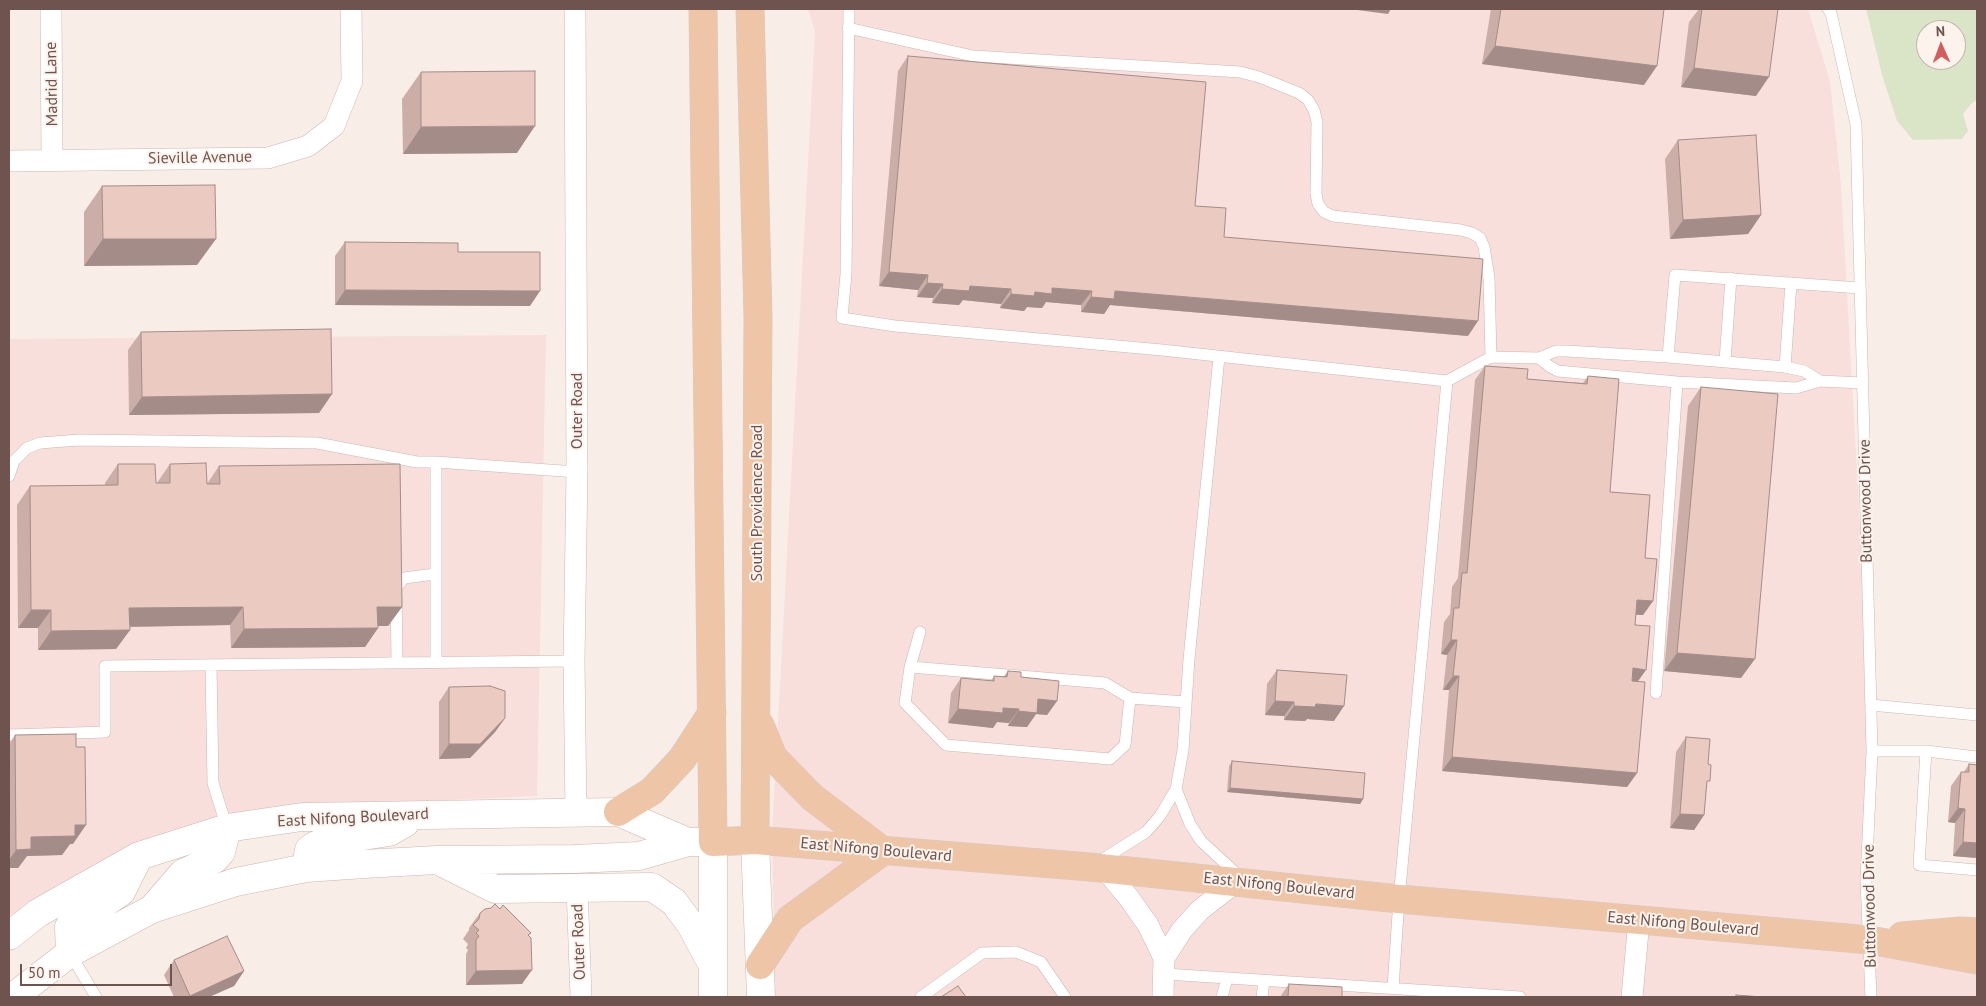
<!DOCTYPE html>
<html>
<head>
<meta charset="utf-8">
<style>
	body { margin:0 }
	#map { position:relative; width:1986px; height:1006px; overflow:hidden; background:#f9eee7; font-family:"PT Sans",sans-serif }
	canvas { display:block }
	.frame { position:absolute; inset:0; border:10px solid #6f534f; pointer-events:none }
	.north { position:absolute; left:1916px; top:20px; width:50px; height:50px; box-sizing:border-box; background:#fdf3ed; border:1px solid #c4b3ae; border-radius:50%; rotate:358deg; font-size:14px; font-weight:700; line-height:20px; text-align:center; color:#6f534f }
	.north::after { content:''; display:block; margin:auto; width:18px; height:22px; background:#d35d5c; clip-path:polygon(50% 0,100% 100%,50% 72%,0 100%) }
	.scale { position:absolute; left:20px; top:964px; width:152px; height:22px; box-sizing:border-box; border:2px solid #6f534f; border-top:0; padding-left:6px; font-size:15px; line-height:18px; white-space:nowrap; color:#6f534f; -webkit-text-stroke:4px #fdf3ed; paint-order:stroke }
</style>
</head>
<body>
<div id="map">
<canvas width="1986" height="1006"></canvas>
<div class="frame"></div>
<div class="north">N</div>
<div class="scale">50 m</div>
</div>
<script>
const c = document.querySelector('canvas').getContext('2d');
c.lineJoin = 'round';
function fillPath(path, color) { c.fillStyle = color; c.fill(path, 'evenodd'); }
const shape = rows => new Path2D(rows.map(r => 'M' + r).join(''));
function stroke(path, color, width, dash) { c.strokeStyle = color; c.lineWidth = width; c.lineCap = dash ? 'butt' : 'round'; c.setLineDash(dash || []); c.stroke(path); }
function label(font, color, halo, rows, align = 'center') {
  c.font = font + ' "PT Sans",sans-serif'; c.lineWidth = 4; c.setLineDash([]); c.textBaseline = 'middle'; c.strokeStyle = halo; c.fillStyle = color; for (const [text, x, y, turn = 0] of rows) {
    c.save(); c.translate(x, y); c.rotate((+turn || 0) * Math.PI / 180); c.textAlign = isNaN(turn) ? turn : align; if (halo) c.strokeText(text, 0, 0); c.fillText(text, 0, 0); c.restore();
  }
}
fillPath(shape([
	[808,9,1808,9,1830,81,1841,185,1870,705,1867,936,1977,947,1977,997,775,997,772,834,815,31],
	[546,335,537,796,337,805,106,862,9,916,9,339]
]), '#f8dfdc');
fillPath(shape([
	[1866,9,1977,9,1977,100,1972,103,1963,114,1968,131,1962,139,1913,140,1897,121,1882,75],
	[1926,30,1956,30,1956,60,1926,60]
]), '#dae5c7');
const lane = shape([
	[849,9,846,274,842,318,895,326,1162,350,1447,381,1491,357,1539,358,1556,351,1566,351,1668,357,1785,367,1804,371,1820,381,1796,388,1677,382,1558,371,1549,366,1539,358],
	[1828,9,1831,13,1856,124,1872,751,1866,880,1871,997],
	[848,28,973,56,1240,72,1259,77,1299,93,1308,100,1314,110,1317,122,1316,194,1318,204,1324,212,1333,216,1461,230,1472,233,1480,238,1484,247,1489,278,1491,357],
	[1668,357,1675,275,1860,288],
	[1725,361,1731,278],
	[1785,367,1791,283],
	[1820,381,1863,383],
	[9,476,14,461,27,448,40,443,79,440,317,443,417,462,436,462],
	[436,662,436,462,577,472],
	[397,663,396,588,404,578,435,574],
	[211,665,213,783,227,828],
	[910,667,1105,683,1130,698,1125,745,1110,759,946,745,905,703,910,667,920,632],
	[1656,693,1677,382],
	[1130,698,1186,702],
	[1871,705,1977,715],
	[9,735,105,732,105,666,574,661],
	[1872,751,1926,751,1919,865,1977,870],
	[1926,751,1977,757],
	[1176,789,1190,824,1201,841,1240,877],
	[1097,863,1146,832,1160,816,1176,789,1183,750,1189,659,1219,357],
	[70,953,96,997],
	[1165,974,1432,991],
	[1393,988,1399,899,1447,381],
	[921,997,982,953,1016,952,1041,962,1065,997],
	[1222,997,1227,978],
	[1262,997,1264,981],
	[1431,997,1432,991,1520,997]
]);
const street = shape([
	[51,9,52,160],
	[575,9,577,472,574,661,576,813],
	[9,161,268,158,308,146,334,126,352,81,351,9],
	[1104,868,1129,898,1148,925,1164,958,1163,997],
	[577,887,581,997],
	[1164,958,1182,930,1200,910,1236,882],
	[1632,997,1639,920]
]);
const secondary = shape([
	[755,840,761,997],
	[443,863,495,889,652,887,674,902,691,925,712,964],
	[306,868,309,850,314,846,324,842,389,832,405,823],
	[153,908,183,873,215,859,221,852,227,828],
	[9,936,38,913,139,856,227,828,302,817,618,812,688,842],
	[70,953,69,927,121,892,139,856],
	[13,997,70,953,152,909,236,882,306,868,364,864,437,860,575,859,639,856,688,842,713,842,713,997]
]);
const primary = shape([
	[703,9,713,842,755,840,1090,867,1399,899,1870,940,1977,960],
	[750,9,758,317,755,840],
	[760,725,773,757,812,797,883,851,790,919,760,965],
	[618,812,652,791,682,759,712,713],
	[1902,936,1961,931,1977,932]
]);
stroke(lane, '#ccb7b1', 12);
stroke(street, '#ccb7b1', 22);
stroke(secondary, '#ceb6af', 29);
stroke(primary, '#d4cbca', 29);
stroke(lane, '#fff', 11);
stroke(street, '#fff', 21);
stroke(secondary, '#fff', 28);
stroke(primary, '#efc5a8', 28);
fillPath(shape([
	[1491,9,1664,9,1644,85,1482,64],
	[1699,9,1778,9,1756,96,1681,87,1689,22],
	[908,56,1195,206,1224,237,1468,336,1110,305,1104,314,1081,312,1081,305,1046,302,1042,308,1027,307,1024,311,1000,308,1001,304,963,300,959,305,932,303,933,298,917,297,918,290,879,286,898,71],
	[421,72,517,153,403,154,402,99],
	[1678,140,1761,215,1748,234,1670,239,1665,159],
	[102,186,197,265,84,266,84,212],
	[345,242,458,252,530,306,335,305,335,256],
	[141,332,332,394,319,413,129,415,128,350],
	[1485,366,1527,379,1583,383,1588,376,1610,492,1645,558,1653,601,1643,615,1636,615,1635,625,1637,682,1637,773,1627,787,1442,771,1449,690,1443,690,1447,655,1441,654,1444,622,1450,614,1452,587,1458,578,1475,380],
	[1701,387,1741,678,1664,671,1688,406],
	[118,464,156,483,157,483,170,464,207,484,219,466,402,607,388,626,378,626,378,628,365,647,231,648,230,625,129,627,130,630,116,649,38,650,38,628,18,628,17,505,30,486,105,485,105,483],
	[1277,670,1334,721,1307,719,1305,721,1284,720,1284,716,1265,715,1267,684],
	[1008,671,1021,677,1057,701,1047,715,1036,714,1027,727,1008,726,1009,723,997,722,993,728,948,723,951,693,961,678,991,681,994,676,1004,676],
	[449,687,505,718,495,732,470,758,439,759,439,702],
	[15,735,73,844,70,844,62,855,27,856,18,868,9,868,9,744],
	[1686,737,1706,787,1704,815,1694,830,1670,828,1676,752],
	[1232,761,1363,799,1360,804,1227,792,1229,766],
	[1969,764,1977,765,1977,858,1953,856,1955,823,1948,822,1951,786,1961,772,1964,772],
	[480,913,529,936,522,984,466,985,466,954,468,950,466,948,468,944,463,939,469,930,469,928],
	[174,960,244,971,234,986,209,997,174,997,164,975],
	[1289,984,1342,997,1280,997]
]), '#caaea7');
fillPath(shape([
	[1350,9,1391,9,1388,14],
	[1495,46,1657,66,1644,85,1482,64],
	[1694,68,1769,77,1756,96,1681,87],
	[535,126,517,153,403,154,421,127],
	[1761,215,1748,234,1670,239,1683,220],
	[103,239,216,239,197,265,84,266],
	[889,272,928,275,918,290,879,286],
	[927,283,943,284,933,298,917,297],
	[970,286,1011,289,1001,304,963,300,959,305,932,303,942,289],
	[1052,288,1092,291,1081,305,1046,302,1042,308,1027,307,1024,311,1000,308,1011,294,1035,292],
	[345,290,540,291,530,306,335,305],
	[1115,291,1478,321,1468,336,1110,305,1104,314,1081,312,1091,297],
	[332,394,319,413,129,415,142,397],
	[1637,600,1653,601,1643,615,1627,614],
	[243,607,230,625,116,627,129,608],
	[377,607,402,607,388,626,364,626],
	[31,610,51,610,38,628,18,628],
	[378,628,365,647,231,648,244,629],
	[130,630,116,649,38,650,51,631],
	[1451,640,1457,640,1447,655,1441,654],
	[1677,653,1755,659,1741,678,1664,671],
	[1633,668,1646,670,1636,684,1623,683],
	[1453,676,1459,676,1449,690,1443,690],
	[1038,699,1057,701,1047,715,1036,714,1027,727,1008,726,1018,711],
	[1275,701,1294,702,1284,716,1265,715],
	[1316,704,1344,706,1334,721,1307,719,1305,721,1284,720,1294,706],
	[1003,708,1019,709,1009,723,997,722,993,728,948,723,958,709],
	[505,718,495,732,470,758,439,759,449,744],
	[1452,757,1637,773,1627,787,1442,771],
	[1230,788,1363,799,1360,804,1227,792],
	[1958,808,1965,809,1955,823,1948,822],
	[1680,814,1704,815,1694,830,1670,828],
	[75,825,86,825,73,844,70,844,62,855,27,856,18,868,9,868,9,860,16,850,31,837],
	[1963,842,1977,843,1977,858,1953,856],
	[532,970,522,984,466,985,476,971],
	[244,971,234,986,209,997,189,997,190,996]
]), '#a48d88');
const building = shape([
	[1501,9,1664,9,1657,66,1495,46,1501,9],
	[1702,9,1778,9,1769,77,1694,68,1702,9],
	[908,56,1206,82,1195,206,1226,208,1224,237,1483,259,1478,321,1115,291,1114,299,1091,297,1092,291,1052,288,1052,294,1035,292,1034,296,1011,294,1011,289,970,286,969,291,942,289,943,284,927,283,928,275,889,272,908,56],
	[535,71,535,126,421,127,421,72,535,71],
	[1756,135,1761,215,1683,220,1678,140,1756,135],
	[215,185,216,239,103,239,102,186,215,185],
	[345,242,458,243,458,252,540,252,540,291,345,290,345,242],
	[331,329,332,394,142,397,141,332,331,329],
	[1485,366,1528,369,1527,379,1587,384,1588,376,1619,379,1610,492,1650,495,1645,558,1657,559,1653,601,1637,600,1635,625,1650,626,1646,670,1633,668,1632,681,1645,682,1637,773,1452,757,1459,676,1453,676,1457,640,1451,640,1454,608,1459,608,1462,573,1467,573,1485,366],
	[1701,387,1778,394,1755,659,1677,653,1701,387],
	[206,463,207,484,220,484,219,466,400,464,402,607,377,607,378,628,244,629,243,607,129,608,130,630,51,631,51,610,31,610,30,486,118,485,118,464,155,464,156,483,170,483,170,464,206,463],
	[1277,670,1347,675,1344,706,1316,704,1315,707,1294,706,1294,702,1275,701,1277,670],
	[1008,671,1021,672,1021,677,1059,681,1057,701,1038,699,1037,713,1018,711,1019,709,1003,708,1003,713,958,709,961,678,994,681,994,676,1007,677,1008,671],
	[490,686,505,691,505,718,480,744,449,744,449,687,490,686],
	[76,734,76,747,85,747,86,825,75,825,75,836,31,837,31,849,16,850,15,735,76,734],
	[1686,737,1710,739,1708,764,1711,765,1710,781,1707,781,1704,815,1680,814,1686,737],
	[1232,761,1365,773,1363,799,1230,788,1232,761],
	[1969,764,1977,765,1977,843,1963,842,1965,809,1958,808,1961,772,1969,772,1969,764],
	[495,904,500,909,503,905,531,933,528,935,531,938,532,970,476,971,476,940,479,936,476,933,479,930,473,925,479,919,480,913,485,909,491,908,495,904],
	[227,936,244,971,190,996,174,960,227,936],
	[1289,984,1342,987,1342,997,1288,997,1289,984],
	[958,986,966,997,941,997,958,986],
	[1736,995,1762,997,1736,997,1736,995]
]);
fillPath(building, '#ebcac2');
stroke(building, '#a48d88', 1);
label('16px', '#6f534f', '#fdf3ed', [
	["Madrid Lane",52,84,-91],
	["Sieville Avenue",200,158,-1],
	["Outer Road",577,411,-90],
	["Buttonwood Drive",1866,501,-91],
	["South Providence Road",757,503,-90],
	["East Nifong Boulevard",353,818,-3],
	["East Nifong Boulevard",876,850,5],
	["East Nifong Boulevard",1279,886,6],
	["Buttonwood Drive",1870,906,-91],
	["East Nifong Boulevard",1683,924,5],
	["Outer Road",579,942,-92]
]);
</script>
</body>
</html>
